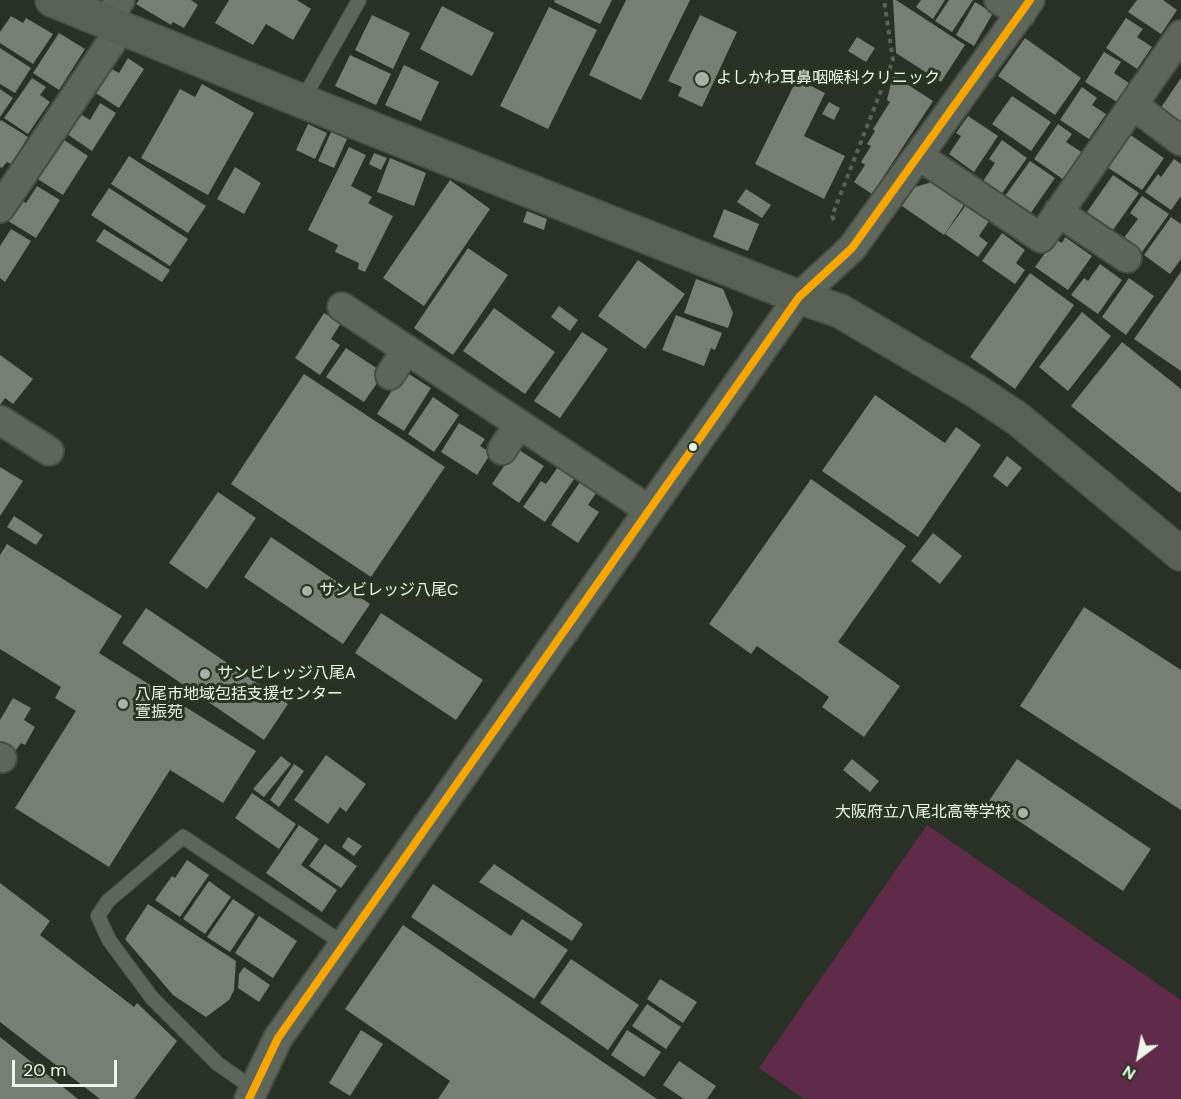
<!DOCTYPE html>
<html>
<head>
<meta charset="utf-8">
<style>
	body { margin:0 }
	#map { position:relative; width:1181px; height:1099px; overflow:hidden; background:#293126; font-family:"DM Sans",sans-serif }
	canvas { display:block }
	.north { position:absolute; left:1109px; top:1027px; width:60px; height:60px; -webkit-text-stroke:4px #283621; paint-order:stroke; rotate:212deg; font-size:16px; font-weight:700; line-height:24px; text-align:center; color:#edf6e8 }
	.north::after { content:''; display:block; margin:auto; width:21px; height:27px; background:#edf6e8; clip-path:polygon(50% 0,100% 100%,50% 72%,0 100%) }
	.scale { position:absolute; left:12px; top:1060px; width:105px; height:27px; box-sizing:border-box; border:3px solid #edf6e8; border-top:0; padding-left:8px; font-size:18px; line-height:21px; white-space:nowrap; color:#edf6e8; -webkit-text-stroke:4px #283621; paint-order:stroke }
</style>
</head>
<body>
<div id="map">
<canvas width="1181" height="1099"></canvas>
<div class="north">N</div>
<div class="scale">20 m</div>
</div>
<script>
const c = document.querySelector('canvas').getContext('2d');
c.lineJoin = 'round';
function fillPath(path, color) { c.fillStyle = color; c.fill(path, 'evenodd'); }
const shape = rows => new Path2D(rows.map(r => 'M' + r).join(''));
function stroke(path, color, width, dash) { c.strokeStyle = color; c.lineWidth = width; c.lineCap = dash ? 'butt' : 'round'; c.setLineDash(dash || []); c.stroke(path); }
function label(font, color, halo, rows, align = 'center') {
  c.font = font + ' "DM Sans","Noto Sans JP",sans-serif'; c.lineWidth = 6; c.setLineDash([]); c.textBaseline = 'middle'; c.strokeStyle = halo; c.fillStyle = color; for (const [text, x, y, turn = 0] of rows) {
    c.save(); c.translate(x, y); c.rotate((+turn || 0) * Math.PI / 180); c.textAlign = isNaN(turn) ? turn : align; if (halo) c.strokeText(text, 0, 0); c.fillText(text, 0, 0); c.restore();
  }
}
fillPath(shape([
	[927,825,1181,1000,1181,1099,804,1099,759,1068]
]), '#602b49');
fillPath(shape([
	[139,0,191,0,198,5,184,28,173,22,171,25,136,4],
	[229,0,297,0,311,9,293,40,266,24,253,45,215,23],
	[555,0,612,0,600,24,554,2],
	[626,0,690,0,641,100,589,75],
	[893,0,896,0,965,45,941,82,896,53],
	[921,0,945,0,933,19,916,7],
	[949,0,973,0,952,32,935,21],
	[1137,0,1163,0,1177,10,1161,34,1128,12],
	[975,2,993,13,974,46,956,35],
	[442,6,494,33,472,76,420,49],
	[549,7,597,30,548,129,500,106],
	[372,15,410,33,393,69,355,50],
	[700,15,737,32,702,107,678,96,682,87,668,81],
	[11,16,23,23,26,18,53,34,33,64,0,43,0,32],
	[1126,18,1143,29,1137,37,1152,47,1137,69,1106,48],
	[59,33,85,49,59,90,33,73],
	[857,37,875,48,866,62,848,51],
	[1025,38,1081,78,1055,115,998,76],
	[0,48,31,68,15,93,0,84],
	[1104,52,1121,62,1114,73,1129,83,1117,102,1085,82],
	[350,55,391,74,376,105,335,86],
	[128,58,144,69,119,108,94,92,110,68,119,73],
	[404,65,439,82,421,121,385,105],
	[893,75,933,101,872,194,854,182,865,165,861,162,871,146,867,144,875,131,873,129,890,102,887,100],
	[32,78,46,87,40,95,50,102,28,134,4,118],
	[1181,78,1181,123,1160,109],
	[797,79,825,93,804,136,845,156,824,199,755,164],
	[202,84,254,113,208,195,141,158,180,89,195,97],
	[1082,87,1097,98,1092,105,1106,114,1089,139,1060,120],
	[0,89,13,98,0,117],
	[1012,96,1051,122,1031,151,992,124],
	[829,102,840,108,834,120,822,114],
	[100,103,116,113,92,151,67,134,80,114,90,120],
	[968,116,998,136,974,172,949,154,961,136,956,133],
	[1,120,28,137,11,164,7,162,2,168,0,167,0,122],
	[308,124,327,133,315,159,296,150],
	[1058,124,1072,134,1066,142,1083,153,1064,180,1034,159],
	[331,132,347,139,334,168,318,161],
	[1129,134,1164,158,1142,190,1107,167],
	[61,138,88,156,63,195,36,178],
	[1002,140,1027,158,1000,196,982,183,995,163,989,159],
	[349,147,366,155,351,186,372,197,368,203,393,216,365,272,358,269,359,263,335,252,338,245,308,230],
	[374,153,387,158,381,170,369,164],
	[129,156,206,206,188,233,111,184],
	[390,158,426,173,414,206,377,192],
	[1174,159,1181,164,1181,196,1171,210,1145,192,1158,174,1161,177],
	[1030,161,1055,178,1030,214,1005,196],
	[235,167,261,183,244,214,217,199],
	[1113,175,1139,193,1113,230,1087,212],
	[450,180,490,209,424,306,383,278],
	[932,182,964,205,944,235,902,206,915,187],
	[37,186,60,200,36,238,8,221,21,200,26,203],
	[109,188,188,239,170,266,91,215],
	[746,189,771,205,762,218,737,202],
	[1142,196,1169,214,1142,252,1123,239,1138,219,1130,213],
	[966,205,989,221,979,236,988,243,978,257,945,234],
	[724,209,759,224,748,251,713,237],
	[527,211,547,219,544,230,523,222],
	[1171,217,1181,224,1181,259,1170,274,1144,255],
	[11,229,31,241,5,282,0,278,0,246],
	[104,229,170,270,162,282,96,241],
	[1002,233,1025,250,1016,263,1025,270,1015,284,982,261],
	[1065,237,1092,256,1068,290,1035,267,1055,239,1062,243],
	[468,248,508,275,453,355,414,328],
	[638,260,685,294,645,349,598,316],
	[1100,264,1122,280,1098,314,1071,295,1084,278,1088,281],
	[1181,272,1181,371,1134,339],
	[1030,273,1074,305,1015,389,970,357],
	[1129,278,1154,296,1126,335,1102,317],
	[696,279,723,289,733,313,728,328,684,313],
	[559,306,578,320,570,331,551,317],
	[494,308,555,352,525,394,463,351],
	[1082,312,1111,336,1068,391,1039,367],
	[324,313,341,323,331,339,340,345,320,375,295,358],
	[676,315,722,333,715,350,711,348,704,366,662,350],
	[582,332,608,349,560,418,534,401],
	[1122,342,1181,389,1181,491,1180,493,1071,406],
	[346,348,384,373,364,402,326,377],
	[0,355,33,379,13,404,5,398,0,405],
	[404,371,431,388,404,431,377,414],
	[304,374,445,467,371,577,231,484],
	[875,395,945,443,956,427,981,445,918,537,822,471],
	[433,397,459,415,434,452,408,434],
	[459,423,485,439,480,446,491,453,477,475,441,452],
	[516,448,544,466,519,503,492,484],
	[1007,456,1022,468,1007,487,993,476],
	[0,467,23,481,0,516],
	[558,467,574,479,545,522,523,507,541,481,546,484],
	[811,479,906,546,838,642,900,686,864,737,822,707,829,697,757,646,751,654,709,624],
	[580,482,596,493,588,505,599,512,578,543,551,525],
	[218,492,256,518,207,589,169,563],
	[14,516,43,535,36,545,7,527],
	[933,533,962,556,940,584,911,561],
	[271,537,370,604,343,644,244,577],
	[7,544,122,616,99,653,256,751,223,803,170,770,109,867,15,808,76,711,55,698,61,687,0,649,0,555],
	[1084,607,1181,670,1181,810,1020,706],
	[146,608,288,704,264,740,122,643],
	[381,613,483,680,456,720,355,653],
	[13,698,31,708,24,720,35,727,25,745,21,743,13,754,0,746,0,720],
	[326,755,366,784,346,812,340,807,328,824,294,800],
	[281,756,291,764,264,797,253,789],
	[852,759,879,781,870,792,843,770],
	[1017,759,1151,849,1123,891,989,801],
	[294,764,304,771,279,807,270,800],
	[252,793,296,824,279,849,235,818],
	[299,825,319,839,301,865,337,890,322,912,266,873],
	[348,837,362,846,354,856,342,847],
	[325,844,357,866,341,888,309,866],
	[187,860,209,875,180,917,155,900,172,876,175,878],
	[494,864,583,924,572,941,479,882],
	[209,881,231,897,205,934,183,919],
	[0,883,50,921,40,935,134,1007,137,1003,177,1041,134,1099,100,1099,0,1022],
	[433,884,511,936,522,919,568,950,534,999,411,917],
	[233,899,255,914,230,952,207,937],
	[148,904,236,961,234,990,229,1000,206,1017,173,995,125,939],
	[259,916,297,941,273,978,235,953],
	[403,925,657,1099,438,1099,450,1081,345,1009],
	[571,959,639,1005,608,1050,540,1003],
	[244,967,270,985,259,1002,238,988,239,974],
	[660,979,697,1002,683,1023,647,999],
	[647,1004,681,1027,666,1049,632,1026],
	[361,1030,383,1044,350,1096,329,1083],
	[627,1030,661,1052,644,1077,611,1055],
	[0,1037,78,1099,0,1099],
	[679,1061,716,1086,707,1099,684,1099,663,1085]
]), '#777f74');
const lane = shape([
	[302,101,359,0],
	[254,1089,218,1064,152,998,109,940,98,916,108,901,183,837,344,944]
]);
const street = shape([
	[999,0,1021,14],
	[107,22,120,0],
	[1133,105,1181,141],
	[919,156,1041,238,1181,35],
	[0,208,121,28],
	[1058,212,1127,258],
	[342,307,649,510],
	[390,375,406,350],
	[0,420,49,451],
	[502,450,519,424],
	[0,757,2,758],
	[249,1099,278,1038,799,297,852,248,1030,0]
]);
const secondary = shape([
	[52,0,302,101,799,297,840,311,976,391,1018,419,1181,554]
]);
stroke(lane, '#474d43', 16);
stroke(street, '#474d43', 32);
stroke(secondary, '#474d43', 36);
stroke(shape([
	[834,220,832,216,893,60,884,0]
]), '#5b6159', 4, [4.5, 4.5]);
stroke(lane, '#5e655b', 14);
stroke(street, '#5e655b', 28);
stroke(secondary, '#596055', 33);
stroke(shape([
	[249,1099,278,1038,799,297,852,248,1030,0]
]), '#f7a600', 8);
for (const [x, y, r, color] of [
	[702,79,8,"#a8b1a4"],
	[693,447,5,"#edf6e8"],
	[307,591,6,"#a8b1a4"],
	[205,674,6,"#a8b1a4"],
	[123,704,6,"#a8b1a4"],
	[1023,813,6,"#a8b1a4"]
]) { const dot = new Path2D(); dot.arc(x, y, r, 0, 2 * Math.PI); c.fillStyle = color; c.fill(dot); stroke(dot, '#283621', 2); }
label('16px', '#edf6e8', '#283621', [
	["よしかわ耳鼻咽喉科クリニック",716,79],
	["サンビレッジ八尾C",319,591],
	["サンビレッジ八尾A",217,674],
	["八尾市地域包括支援センター",135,695],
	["萱振苑",135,713],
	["大阪府立八尾北高等学校",1011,813,"right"]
], 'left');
</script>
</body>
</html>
